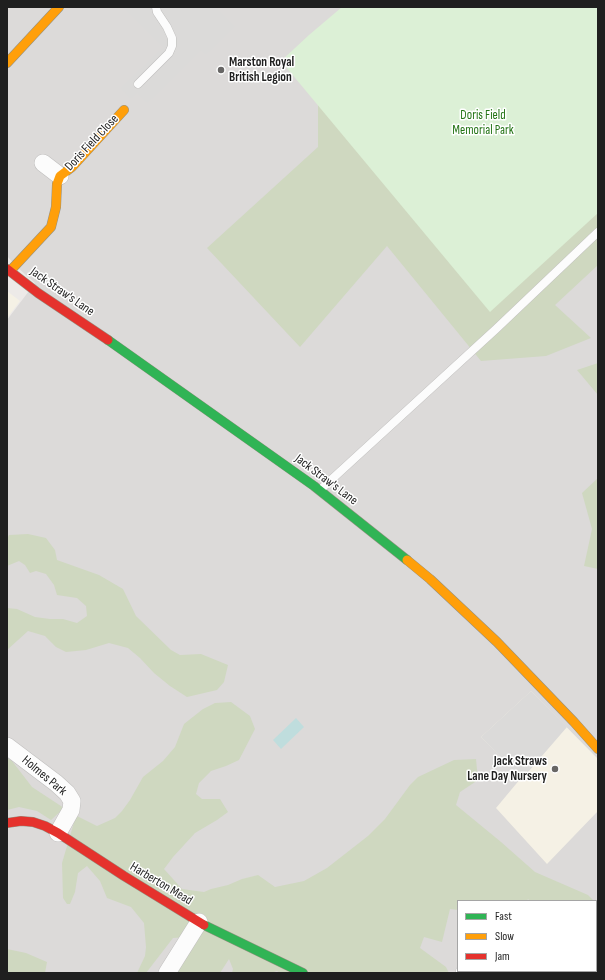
<!DOCTYPE html>
<html>
<head>
<meta charset="utf-8">
<style>
	body { margin:0 }
	#map { position:relative; width:605px; height:980px; overflow:hidden; background:#edeae8; font-family:"Sofia Sans Condensed",sans-serif }
	canvas { display:block }
	.frame { position:absolute; inset:0; border:8px solid #1f1f1f; pointer-events:none }
	.legend { position:absolute; left:457px; top:900px; width:140px; height:72px; box-sizing:border-box; background:#fff; border:1px solid #a5a5a5; margin:0; padding:5px 7px; list-style:none; font-size:12px; color:#1f1f1f }
	.legend li { display:flex; align-items:center; gap:8px; height:20px }
	.legend b { width:20px; border:1px solid #a5a5a5 }
</style>
</head>
<body>
<div id="map">
<canvas width="605" height="980"></canvas>
<div class="frame"></div>
<ul class="legend">
<li><b style="height:5px;background:#30b455"></b>Fast</li>
<li><b style="height:5px;background:#ff9f0a"></b>Slow</li>
<li><b style="height:5px;background:#e5322d"></b>Jam</li>
</ul>
</div>
<script>
const c = document.querySelector('canvas').getContext('2d');
c.lineJoin = 'round';
function fillPath(path, color) { c.fillStyle = color; c.fill(path, 'evenodd'); }
const shape = rows => new Path2D(rows.map(r => 'M' + r).join(''));
function stroke(path, color, width, dash) { c.strokeStyle = color; c.lineWidth = width; c.lineCap = dash ? 'butt' : 'round'; c.setLineDash(dash || []); c.stroke(path); }
function label(font, color, halo, rows, align = 'center') {
  c.font = font + ' "Sofia Sans Condensed",sans-serif'; c.lineWidth = 3; c.setLineDash([]); c.textBaseline = 'middle'; c.strokeStyle = halo; c.fillStyle = color; for (const [text, x, y, turn = 0] of rows) {
    c.save(); c.translate(x, y); c.rotate((+turn || 0) * Math.PI / 180); c.textAlign = isNaN(turn) ? turn : align; if (halo) c.strokeText(text, 0, 0); c.fillText(text, 0, 0); c.restore();
  }
}
fillPath(shape([
	[7,7,598,7,598,973,7,973,7,320,35,283,18,268,7,256],
	[458,901,596,901,596,971,458,971]
]), '#dcdad9');
fillPath(shape([
	[7,291,20,301,7,318],
	[531,691,598,759,598,811,547,864,496,808,521,778,481,737]
]), '#f5f1e5');
fillPath(shape([
	[124,7,216,7,235,26,206,54,201,50,147,103,137,92,131,99,121,88,163,48,123,8],
	[531,691,567,727,522,779,481,737]
]), '#dbdad9');
fillPath(shape([
	[318,93,598,152,598,265,555,305,591,338,546,356,481,361,387,246,300,347,207,248,318,147],
	[598,363,598,395,577,370],
	[598,478,598,569,584,566,592,529,582,493],
	[28,534,46,538,55,550,57,560,99,575,123,589,136,616,171,650,180,655,201,654,228,665,224,682,217,690,187,697,170,686,154,673,140,658,128,648,109,643,86,650,66,652,56,647,45,636,28,631,7,650,7,608,17,609,35,617,50,619,63,619,77,623,87,616,86,606,77,598,57,595,54,585,46,574,36,571,30,573,25,565,19,561,7,566,7,539,9,535],
	[231,702,250,716,255,729,239,760,226,766,211,771,199,783,196,794,202,799,220,799,228,812,217,820,195,833,173,857,164,869,182,889,204,892,211,889,228,885,242,879,258,875,275,887,304,881,327,868,368,836,385,819,410,785,418,777,454,760,476,759,478,780,460,792,456,805,501,842,535,872,588,895,594,901,530,901,528,899,527,901,458,901,458,910,450,909,442,942,424,937,420,948,446,967,449,973,280,973,277,971,271,973,232,973,233,969,229,959,220,973,175,973,200,936,173,938,146,973,137,973,145,956,146,947,144,923,131,907,107,898,100,881,87,866,78,873,75,892,70,904,67,904,63,898,62,863,75,819,77,816,97,826,115,818,122,811,130,800,143,777,163,761,175,747,184,724,203,709,215,703],
	[7,758,12,761,32,787,64,808,51,820,37,811,19,807,7,810],
	[7,949,26,953,47,962,45,973,7,973]
]), '#cfd8c0');
fillPath(shape([
	[342,7,598,7,598,213,490,312,281,61,309,35]
]), '#dcf0d6');
fillPath(shape([
	[296,718,304,727,281,749,273,740]
]), '#bfdddd');
const lane = shape([
	[138,84,169,53,172,46,172,38,167,27,157,12,156,7],
	[320,490,496,329,598,232],
	[460,973,460,971]
]);
const street = shape([
	[43,163,60,176],
	[7,746,56,783,67,793,72,801,71,810,58,833],
	[167,973,199,922]
]);
const fast = shape([
	[108,340,314,486,407,560],
	[204,925,303,973]
]);
const slow = shape([
	[7,63,59,7],
	[10,271,51,227,56,207,57,184,60,176,72,167,124,110],
	[407,560,430,579,497,642,574,722,598,749]
]);
const jam = shape([
	[7,269,38,293,108,340],
	[7,823,21,821,33,822,45,826,58,833,124,876,204,925]
]);
stroke(lane, '#c0bfbe', 9);
stroke(street, '#c0bfbe', 18);
stroke(fast, '#969282', 10);
stroke(slow, '#969282', 10);
stroke(jam, '#969282', 10);
stroke(lane, '#fcfcfc', 8);
stroke(street, '#fcfcfc', 17);
stroke(fast, '#30b455', 9);
stroke(slow, '#ff9f0a', 9);
stroke(jam, '#e5322d', 9);
for (const [x, y, r, color] of [
	[221,70,4,"#676665"],
	[555,769,4,"#676665"]
]) { const dot = new Path2D(); dot.arc(x, y, r, 0, 2 * Math.PI); c.fillStyle = color; c.fill(dot); stroke(dot, '#fff', 1.5); }
label('bold 13px', '#1f1f1f', '#fff', [
	["Marston Royal",229,63],
	["British Legion",229,78],
	["Jack Straws",547,762,"right"],
	["Lane Day Nursery",547,777,"right"]
], 'left');
label('13px', '#247416', '#fff', [
	["Doris Field",483,116],
	["Memorial Park",483,131]
]);
label('13px', '#1f1f1f', '#fff', [
	["Doris Field Close",92,143,-47],
	["Jack Straw's Lane",62,292,35],
	["Jack Straw's Lane",326,480,37],
	["Holmes Park",44,776,40],
	["Harberton Mead",161,884,31]
]);
</script>
</body>
</html>
